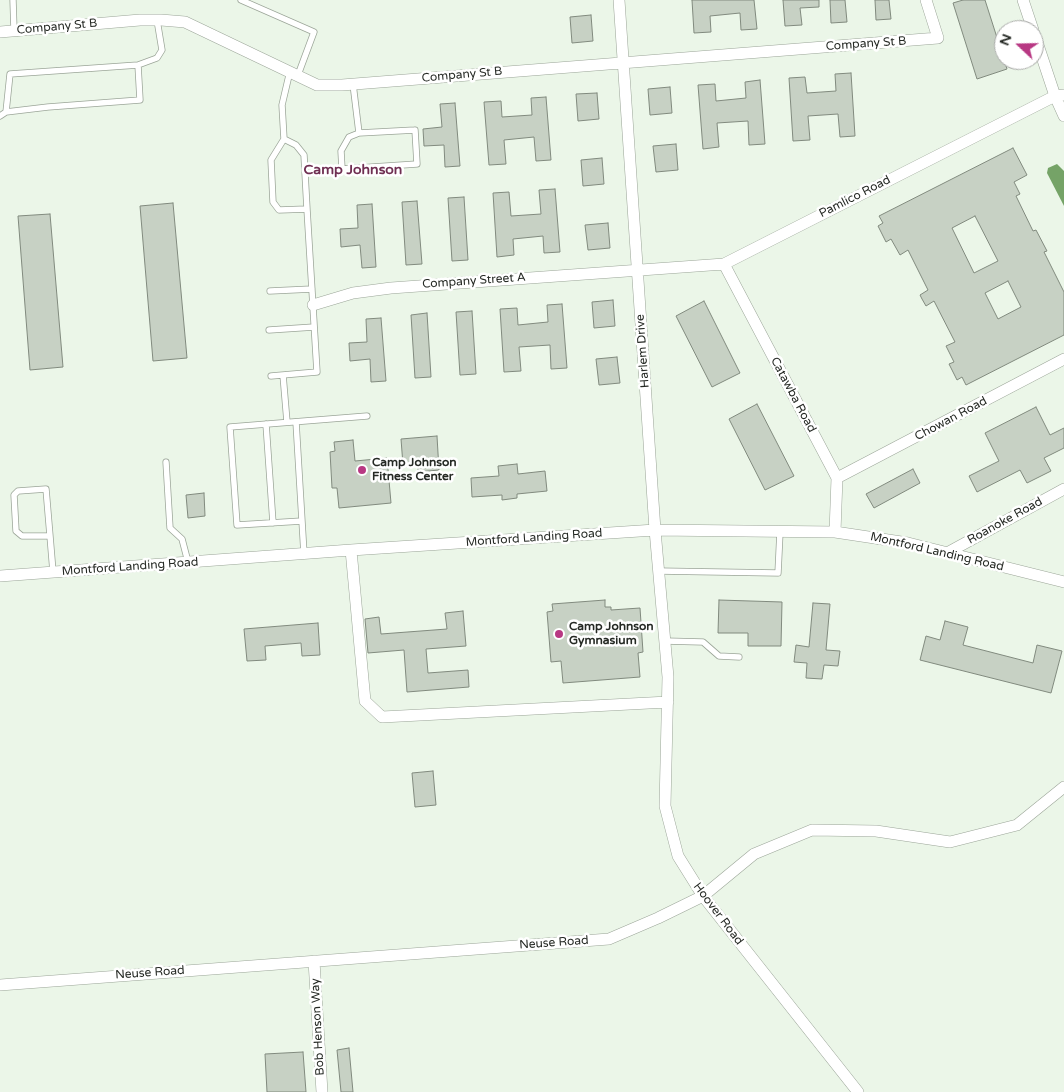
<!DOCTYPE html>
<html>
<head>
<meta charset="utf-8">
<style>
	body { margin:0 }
	#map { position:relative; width:1064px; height:1092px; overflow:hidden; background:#ebf6e8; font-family:"Varela Round",sans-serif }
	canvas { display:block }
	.north { position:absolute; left:994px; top:20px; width:50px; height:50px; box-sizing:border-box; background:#fff; border:1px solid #a8a9a7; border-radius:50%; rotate:291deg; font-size:14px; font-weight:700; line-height:20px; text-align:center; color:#252924 }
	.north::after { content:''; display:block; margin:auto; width:18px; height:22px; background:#b83883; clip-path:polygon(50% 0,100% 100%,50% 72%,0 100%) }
</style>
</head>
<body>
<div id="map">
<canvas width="1064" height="1092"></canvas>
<div class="north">N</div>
</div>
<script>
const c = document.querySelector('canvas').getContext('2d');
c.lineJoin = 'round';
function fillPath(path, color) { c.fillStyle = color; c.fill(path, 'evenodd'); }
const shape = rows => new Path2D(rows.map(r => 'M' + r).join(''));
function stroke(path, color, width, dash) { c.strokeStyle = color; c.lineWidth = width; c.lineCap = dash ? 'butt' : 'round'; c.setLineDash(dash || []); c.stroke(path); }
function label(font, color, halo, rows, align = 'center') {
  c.font = font + ' "Varela Round",sans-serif'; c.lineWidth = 5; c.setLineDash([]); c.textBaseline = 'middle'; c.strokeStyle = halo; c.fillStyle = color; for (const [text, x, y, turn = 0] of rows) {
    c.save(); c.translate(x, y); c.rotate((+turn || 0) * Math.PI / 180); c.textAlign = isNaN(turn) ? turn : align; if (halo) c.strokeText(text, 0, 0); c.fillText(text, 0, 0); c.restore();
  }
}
fillPath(shape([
	[1057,164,1064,171,1064,206,1047,173,1048,168]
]), '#75a367');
const building = shape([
	[692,0,754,0,757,29,741,30,740,13,710,16,711,32,694,33,692,0],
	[783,0,819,0,819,7,800,8,802,25,785,26,783,0],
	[830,0,845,0,847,22,831,23,830,0],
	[875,0,889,0,891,19,876,20,875,0],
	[963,0,985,0,1007,69,977,79,953,3,963,0],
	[591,15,593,41,572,43,570,17,591,15],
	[851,73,855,136,840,137,838,114,808,116,810,140,793,141,789,78,805,77,807,93,836,91,835,74,851,73],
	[760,80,765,144,749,145,748,121,717,123,719,147,703,149,698,85,715,84,716,101,746,98,745,82,760,80],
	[670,87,672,113,650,115,648,89,670,87],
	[597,93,599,119,578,121,576,94,597,93],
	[546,97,551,160,536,161,534,137,504,140,506,164,489,165,484,102,501,101,502,117,532,115,531,98,546,97],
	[455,103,460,166,445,167,444,145,424,146,423,129,442,127,440,104,455,103],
	[676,144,678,170,656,172,653,146,676,144],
	[1013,148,1027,175,1014,182,1020,194,1016,196,1033,231,1036,230,1047,251,1044,252,1064,292,1064,335,966,385,962,377,957,380,949,364,954,362,946,346,955,342,934,301,926,306,922,299,920,295,928,290,908,250,900,255,891,239,886,242,878,226,883,223,879,216,1013,148],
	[975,216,998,261,974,273,952,228,975,216],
	[1008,281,1021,307,998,319,985,293,1008,281],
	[602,158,604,184,583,186,581,160,602,158],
	[555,189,560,252,544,253,543,236,513,239,514,255,497,257,493,193,509,192,511,216,541,214,539,190,555,189],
	[464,197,468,260,452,261,448,198,464,197],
	[417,201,422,264,406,265,402,202,417,201],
	[173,203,187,358,153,361,140,206,173,203],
	[372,204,376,267,362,268,360,245,341,247,340,229,358,228,357,205,372,204],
	[50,214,63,367,30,370,18,216,50,214],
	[608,223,610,248,588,250,585,225,608,223],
	[613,300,615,326,594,328,592,302,613,300],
	[704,301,740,373,712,387,676,316,704,301],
	[562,304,567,368,551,369,550,345,519,347,521,371,504,372,500,309,517,308,518,325,548,322,547,305,562,304],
	[472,311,476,374,460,375,456,312,472,311],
	[427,313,431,377,415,378,411,315,427,313],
	[381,318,386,381,371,382,370,359,350,361,349,343,367,342,366,319,381,318],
	[617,357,620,383,599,385,596,359,617,357],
	[757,404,794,476,765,490,729,419,757,404],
	[1036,407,1050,435,1064,428,1064,448,1044,458,1051,471,1027,483,1020,470,977,492,969,476,999,461,985,433,1036,407],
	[437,436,439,470,418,472,418,464,403,465,401,439,437,436],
	[353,440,355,461,387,458,391,503,339,508,337,488,332,488,330,452,335,451,334,442,353,440],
	[517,464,518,474,545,471,547,491,517,494,517,498,502,500,502,495,472,497,471,478,499,476,498,466,517,464],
	[913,469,920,483,874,508,866,494,913,469],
	[204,493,205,516,188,518,186,495,204,493],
	[605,600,605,607,611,607,611,610,640,608,643,652,638,653,640,677,563,683,561,661,551,662,547,612,553,611,552,604,605,600],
	[719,600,782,602,781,646,748,646,748,633,718,633,719,600],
	[813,603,830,604,826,650,840,651,838,666,824,665,822,679,806,678,807,663,794,662,796,645,809,647,813,603],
	[463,611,466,646,426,649,428,673,468,670,469,687,407,692,404,650,368,653,365,619,379,617,381,634,447,629,445,613,463,611],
	[945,621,968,627,963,645,1033,663,1037,645,1062,651,1051,693,920,660,926,636,940,640,945,621],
	[318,623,320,655,302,656,301,643,265,646,266,660,247,661,244,629,318,623],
	[433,771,436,805,415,807,412,773,433,771],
	[349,1048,353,1092,341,1092,337,1050,349,1048],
	[303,1052,306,1092,267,1092,265,1054,303,1052]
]);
fillPath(building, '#c7d1c4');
stroke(building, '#818a7e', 1);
const service = shape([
	[13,0,14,30],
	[241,0,314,32,298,75],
	[353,84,359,133],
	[6,112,10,74,138,65],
	[0,116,6,112,48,107,140,100,138,65,157,58,162,50,157,20],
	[415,130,417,164,342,169,341,151,349,137,359,133,415,130],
	[284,139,296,145,304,155,307,209,279,210,273,202,271,160,284,139,282,105,290,71],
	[270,291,312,289],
	[269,330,314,327],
	[283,375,287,422],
	[271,376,317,372,307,209],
	[296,422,304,554],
	[266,424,273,523],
	[166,462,170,528,182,539,188,562],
	[302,521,237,525,230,427,367,416],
	[50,536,22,536,16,531,14,495,18,491,46,489,50,536,53,572],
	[658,571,778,573,780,532],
	[665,641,703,642,719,656,739,657]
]);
const minor = shape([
	[619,0,655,530,668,677,665,806,678,856,703,896,858,1092],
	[1023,0,1033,30],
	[0,32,140,20,161,20,185,22,317,85,342,85,938,38,926,0],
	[1034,33,1055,96,1064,116],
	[724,264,837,478,835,532],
	[313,305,353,293,391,288,724,264,1055,96,1064,95],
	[837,478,1064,359],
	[351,550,365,701,382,717,668,702],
	[947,553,1064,489],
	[0,576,351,550,655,530,835,532,908,543,1064,582],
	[314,961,322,1092],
	[0,985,609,939,658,918,703,896,754,854,812,830,876,831,950,842,1017,825,1064,787]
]);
stroke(service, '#9ba598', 7);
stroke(minor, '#9ba598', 12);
stroke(service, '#fff', 5.5);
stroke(minor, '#fff', 11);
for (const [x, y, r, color] of [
	[362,470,5,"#b83883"],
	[559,634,5,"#b83883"]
]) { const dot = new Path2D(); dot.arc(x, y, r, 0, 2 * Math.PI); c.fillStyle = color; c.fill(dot); stroke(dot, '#fff', 2); }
label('12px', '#252924', '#fff', [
	["Company St B",57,27,-5],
	["Company St B",866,44,-4],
	["Company St B",462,75,-5],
	["Pamlico Road",855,197,-27],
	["Company Street A",474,281,-4],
	["Harlem Drive",643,351,-94],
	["Catawba Road",793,395,62],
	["Chowan Road",951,419,-28],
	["Roanoke Road",1005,521,-29],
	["Montford Landing Road",534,538,-4],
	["Montford Landing Road",937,552,13],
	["Montford Landing Road",130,567,-4],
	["Hoover Road",718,914,53],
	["Neuse Road",554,943,-4],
	["Neuse Road",150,973,-4],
	["Bob Henson Way",318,1027,-93]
]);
label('bold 12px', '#252924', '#fff', [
	["Camp Johnson",372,463],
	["Fitness Center",372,477],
	["Camp Johnson",569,627],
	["Gymnasium",569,641]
], 'left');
label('bold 14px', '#6f2f52', '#fff', [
	["Camp Johnson",353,170]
]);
</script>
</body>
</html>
